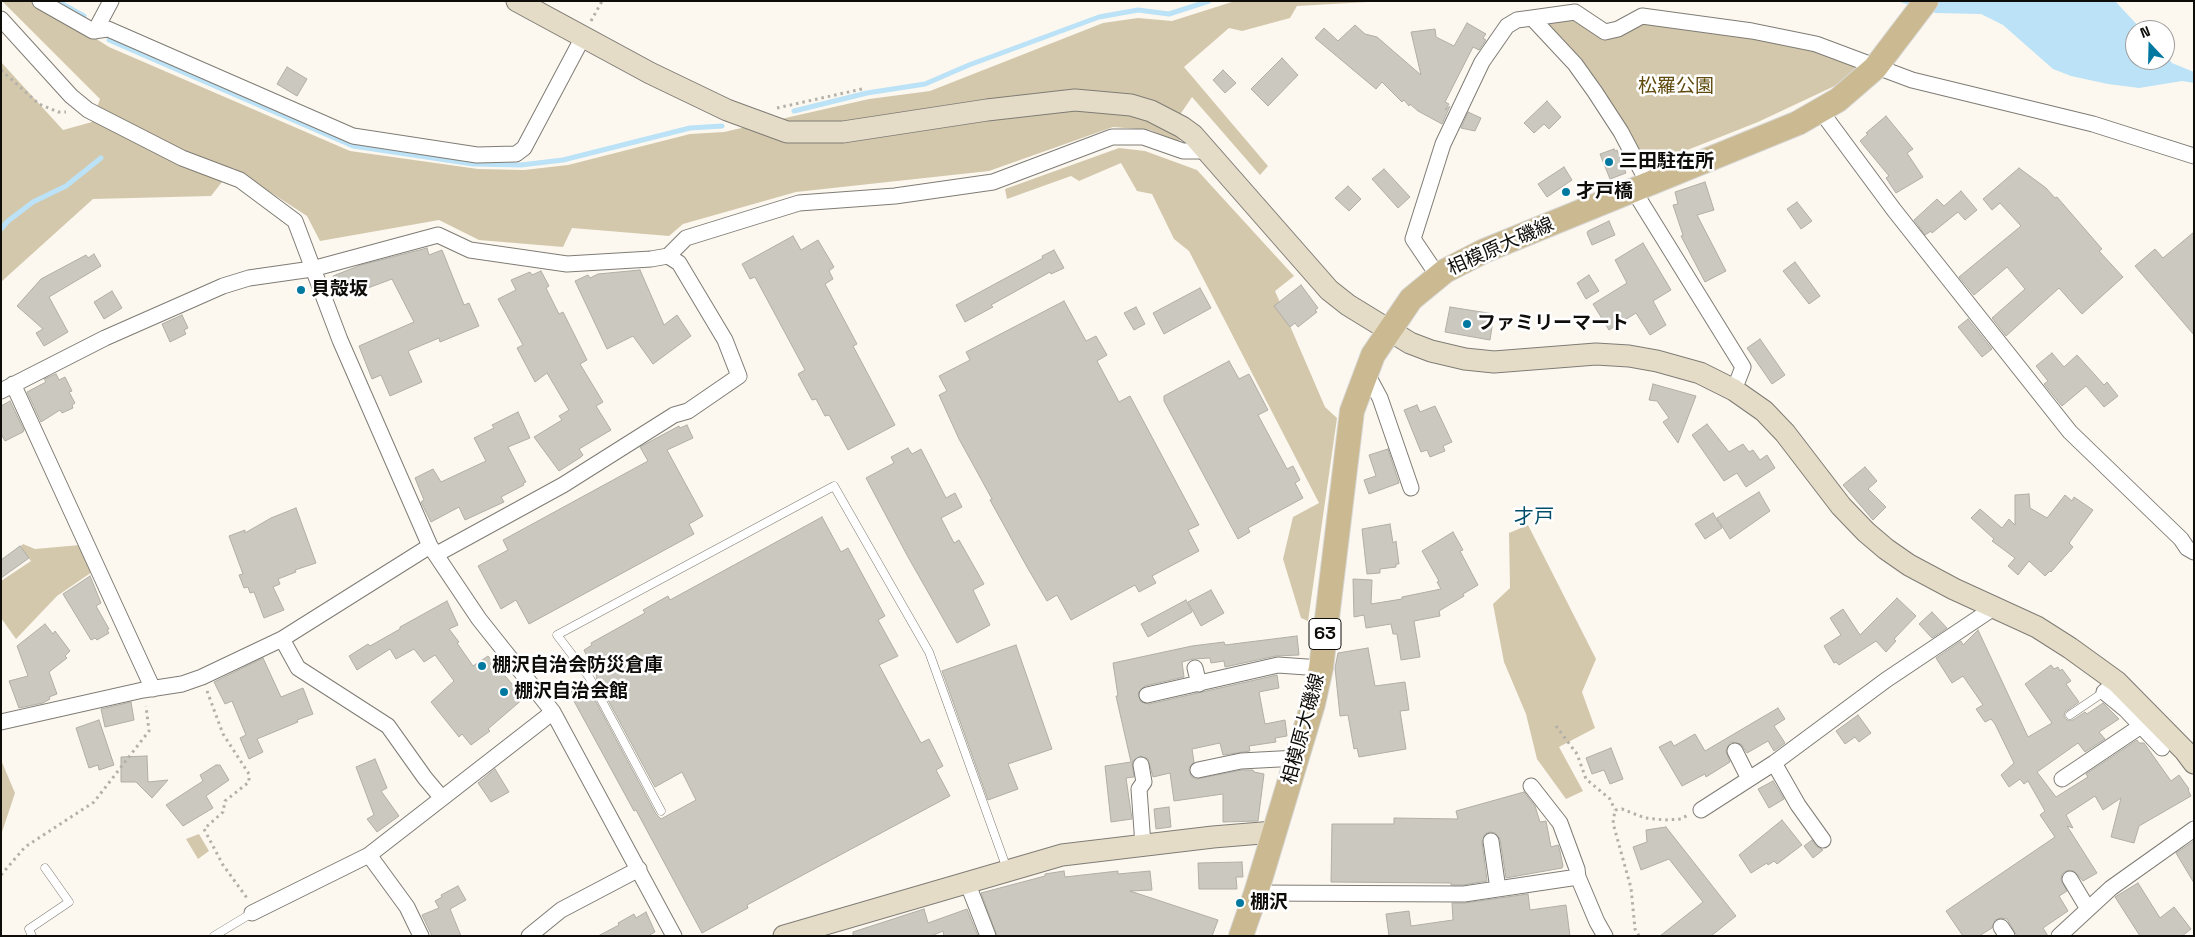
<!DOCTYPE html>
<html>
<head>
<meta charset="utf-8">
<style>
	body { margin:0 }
	#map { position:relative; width:2195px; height:937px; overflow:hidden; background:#fcf8f0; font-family:"Space Grotesk",sans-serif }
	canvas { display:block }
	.frame { position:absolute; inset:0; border:2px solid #0e0d0a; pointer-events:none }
	.north { position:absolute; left:2125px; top:20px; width:50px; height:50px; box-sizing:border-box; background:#fff; border:1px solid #9f9e9d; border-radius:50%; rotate:339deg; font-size:14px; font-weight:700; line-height:20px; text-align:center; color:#0e0d0a }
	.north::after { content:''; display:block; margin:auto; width:18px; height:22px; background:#0078a0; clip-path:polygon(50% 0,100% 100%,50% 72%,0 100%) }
</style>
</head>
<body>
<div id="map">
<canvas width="2195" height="937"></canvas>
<div class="frame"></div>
<div class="north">N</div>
</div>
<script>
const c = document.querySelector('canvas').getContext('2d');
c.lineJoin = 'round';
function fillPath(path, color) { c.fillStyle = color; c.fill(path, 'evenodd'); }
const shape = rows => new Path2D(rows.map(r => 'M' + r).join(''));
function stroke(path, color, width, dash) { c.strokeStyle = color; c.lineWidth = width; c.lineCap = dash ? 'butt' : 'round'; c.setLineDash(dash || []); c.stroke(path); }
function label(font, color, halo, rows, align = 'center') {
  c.font = font + ' "Space Grotesk","Noto Sans JP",sans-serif'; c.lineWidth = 5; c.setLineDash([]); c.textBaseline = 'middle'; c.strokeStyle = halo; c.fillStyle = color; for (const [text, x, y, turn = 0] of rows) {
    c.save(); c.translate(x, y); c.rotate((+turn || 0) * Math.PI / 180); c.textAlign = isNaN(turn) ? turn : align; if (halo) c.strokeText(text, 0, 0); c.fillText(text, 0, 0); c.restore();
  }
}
fillPath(shape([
	[2,1,36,1,109,47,350,151,478,169,524,170,568,165,690,134,724,132,869,99,930,91,1103,23,1138,18,1172,21,1235,1,1386,1,1297,6,1290,18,1242,31,1229,28,1184,67,1268,166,1260,175,1192,97,1169,131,1180,137,1179,143,1150,130,1113,127,989,171,796,192,683,224,669,236,572,228,563,247,479,240,439,220,320,241,307,216,233,168,211,196,93,199,1,282,1,62,63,130,92,122,100,99],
	[1575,16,1604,36,1646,21,1759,35,1849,61,1855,68,1851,76,1841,83,1758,122,1647,166,1547,25,1547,20],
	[1119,148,1145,151,1197,170,1294,276,1275,291,1325,407,1337,418,1308,621,1301,618,1283,559,1293,517,1319,503,1189,251,1174,239,1152,194,1137,191,1121,163,1079,181,1071,176,1007,199,1005,189],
	[1528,525,1596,659,1582,692,1595,728,1559,747,1583,791,1566,799,1537,759,1526,714,1504,662,1493,604,1510,588,1509,533],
	[23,544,35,549,80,545,92,572,57,596,16,639,1,618,1,581,31,561,20,547],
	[1,760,15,793,1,835],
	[199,834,209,851,198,859,186,839]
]), '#d4c8ac');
fillPath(shape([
	[1897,1,2115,1,2142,30,2135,30,2135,60,2165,60,2165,55,2172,63,2194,72,2194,83,2182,81,2139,88,2108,84,2071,76,2053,69,2003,25,1981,14,1935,13]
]), '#bbe2f6');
stroke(shape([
	[57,1,84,16],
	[109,40,353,146,473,164,521,165,563,160,690,128,722,126],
	[794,111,867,93,925,84,969,65,1099,17,1138,10,1169,14,1209,1],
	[1,229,8,221,33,202,66,186,101,158]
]), '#bbe2f6', 5);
const building = shape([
	[1467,23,1486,34,1483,38,1486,40,1479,50,1473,47,1445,102,1449,104,1445,110,1450,106,1442,124,1418,111,1410,104,1409,106,1404,100,1402,102,1382,82,1376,89,1315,38,1324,28,1338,41,1355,25,1365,34,1377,37,1421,75,1411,32,1435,29,1436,37,1454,46,1467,23],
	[1282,58,1298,75,1268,106,1251,89,1282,58],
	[287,67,307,79,297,96,277,84,287,67],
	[1223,70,1236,83,1225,93,1213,80,1223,70],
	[1547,101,1561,117,1549,129,1544,124,1534,133,1524,123,1547,101],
	[1468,112,1481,118,1475,131,1461,128,1468,112],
	[1886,116,1913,149,1907,153,1923,177,1896,193,1886,178,1889,176,1860,141,1868,134,1866,133,1886,116],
	[1614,149,1615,151,1617,150,1626,173,1610,179,1600,154,1614,149],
	[1564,167,1572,180,1547,197,1538,184,1564,167],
	[2019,168,2046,188,2055,198,2057,197,2102,249,2099,251,2123,277,2082,314,2059,288,2006,336,1992,318,2025,289,2007,267,1974,295,1959,277,2021,226,2000,203,1992,210,1983,199,2019,168],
	[1384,169,1410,197,1398,208,1372,179,1384,169],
	[1705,182,1714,210,1697,215,1726,271,1705,282,1681,236,1683,235,1673,205,1678,204,1675,192,1705,182],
	[1348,186,1361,199,1349,211,1335,198,1348,186],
	[1961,191,1977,210,1965,220,1958,212,1932,233,1931,231,1925,235,1914,220,1937,199,1944,206,1961,191],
	[1797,202,1812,221,1801,229,1787,209,1797,202],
	[1609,221,1615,235,1592,245,1587,233,1588,231,1609,221],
	[2194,232,2194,335,2135,266,2155,249,2163,258,2194,232],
	[793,236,801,250,818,240,834,267,829,271,833,279,825,284,857,344,853,346,895,425,848,450,829,415,825,416,816,399,812,400,798,374,805,370,755,277,750,279,742,264,793,236],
	[1643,243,1671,290,1653,301,1666,325,1650,335,1636,313,1609,330,1593,304,1627,283,1615,260,1643,243],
	[427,248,429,255,442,250,464,305,469,303,479,326,440,342,439,338,408,351,422,382,390,396,381,375,372,379,359,346,414,322,392,279,341,298,333,276,361,265,427,248],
	[1054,250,1064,268,1051,274,1050,272,991,305,993,307,965,322,956,305,1043,258,1042,256,1054,250],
	[94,254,101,266,49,297,68,332,44,346,36,333,43,329,17,306,41,279,86,255,88,258,94,254],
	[1795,262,1820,296,1809,304,1783,271,1795,262],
	[640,270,664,325,677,315,691,336,653,364,633,336,607,349,575,281,588,275,590,278,598,274,640,270],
	[541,271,549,286,546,288,559,314,563,312,587,360,580,364,603,402,596,406,611,430,579,449,583,455,581,457,559,471,534,437,562,420,559,416,569,410,547,373,535,382,517,348,523,345,498,299,516,290,511,280,530,272,532,275,541,271],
	[1589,275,1599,291,1586,299,1577,283,1589,275],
	[1301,285,1318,308,1315,310,1317,312,1298,327,1295,323,1290,327,1274,306,1301,285],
	[1200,288,1211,308,1164,334,1153,313,1200,288],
	[112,291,122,308,104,319,94,302,112,291],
	[1064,301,1086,341,1096,336,1107,355,1097,361,1119,402,1130,396,1199,525,1188,530,1199,551,1152,576,1156,583,1139,592,1135,585,1071,620,1057,595,1047,601,1027,567,990,500,992,499,959,439,939,395,947,391,939,376,970,360,966,352,1064,301],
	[1136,307,1145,324,1134,330,1124,313,1136,307],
	[1450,307,1494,314,1490,340,1445,332,1450,307],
	[182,315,188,328,184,330,186,334,170,342,162,324,182,315],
	[1968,319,1992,349,1982,357,1958,327,1968,319],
	[1760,339,1785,375,1772,384,1747,348,1760,339],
	[2052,353,2064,367,2077,355,2104,385,2107,382,2118,396,2104,407,2086,386,2062,406,2044,384,2048,381,2036,366,2052,353],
	[1229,361,1239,379,1249,374,1268,410,1258,415,1287,469,1293,466,1300,480,1295,483,1303,498,1248,528,1250,532,1238,539,1164,401,1164,396,1229,361],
	[56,374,59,380,65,377,72,391,69,392,75,403,72,405,73,408,62,413,60,410,41,422,27,392,46,382,44,379,56,374],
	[1653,384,1696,396,1678,443,1663,422,1669,418,1657,401,1649,400,1653,384],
	[10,401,24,430,23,432,5,441,1,434,1,406,10,401],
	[1417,405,1420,412,1435,406,1452,442,1443,446,1445,451,1430,457,1427,450,1421,452,1404,410,1417,405],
	[518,412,530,438,508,447,526,482,523,483,524,485,501,497,504,502,465,520,459,507,431,522,421,502,424,500,415,478,433,469,441,482,486,461,474,438,494,428,492,425,518,412],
	[1707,424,1729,452,1743,444,1749,452,1753,450,1760,460,1767,455,1775,468,1746,487,1737,473,1724,481,1692,435,1707,424],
	[687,425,693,438,667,450,703,516,689,524,694,534,529,624,516,600,501,609,478,566,508,550,503,540,648,461,640,447,679,426,680,428,687,425],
	[908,448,912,454,921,449,946,498,955,493,962,507,941,518,954,543,959,540,984,584,973,590,990,625,957,643,908,557,866,478,894,463,891,457,908,448],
	[1388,449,1399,483,1369,494,1364,480,1376,476,1369,455,1388,449],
	[1865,467,1877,481,1868,489,1886,507,1873,520,1843,485,1865,467],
	[1759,492,1770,511,1730,539,1717,518,1759,492],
	[2029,494,2030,508,2047,518,2065,495,2072,501,2074,497,2093,510,2069,543,2073,547,2051,572,2050,571,2045,576,2029,561,2018,575,2008,566,2015,558,1992,541,1994,539,1971,518,1980,509,2002,528,2009,519,2015,525,2015,495,2029,494],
	[296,508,316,563,295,570,296,572,278,579,280,584,273,587,284,610,264,618,254,592,250,593,248,587,244,588,239,575,243,574,229,536,245,530,245,533,271,518,296,508],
	[1713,513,1722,528,1705,539,1695,524,1713,513],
	[822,517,841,552,848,548,885,616,878,620,898,656,879,665,921,743,929,739,943,766,936,770,950,796,747,905,748,908,702,933,636,810,634,811,569,692,586,683,656,814,661,819,696,800,682,772,655,787,596,678,597,677,584,650,592,645,591,643,645,613,643,610,668,596,670,600,822,517],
	[1390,524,1393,543,1396,541,1399,564,1396,564,1396,567,1380,569,1380,573,1367,574,1362,529,1390,524],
	[1453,532,1463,550,1460,551,1478,585,1463,594,1464,596,1439,611,1440,616,1414,621,1420,657,1401,660,1397,634,1393,634,1391,624,1366,628,1364,615,1354,617,1353,579,1372,580,1371,604,1402,599,1402,597,1441,589,1437,582,1439,581,1422,551,1453,532],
	[20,546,29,558,1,578,1,560,20,546],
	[90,576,101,603,96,606,109,629,107,630,109,633,97,640,95,638,91,640,63,594,90,576],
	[1211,590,1224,613,1201,626,1188,602,1211,590],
	[1897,598,1916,616,1894,639,1896,641,1886,652,1876,641,1839,665,1836,662,1834,663,1824,646,1841,635,1830,618,1843,609,1860,635,1897,598],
	[1186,600,1192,612,1148,637,1141,624,1186,600],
	[447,601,458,625,449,629,459,642,457,643,473,666,488,656,524,698,488,729,490,731,471,745,462,734,459,737,431,702,454,681,435,655,424,662,414,649,396,659,390,649,357,670,349,656,368,644,370,646,400,629,400,627,447,601],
	[1932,612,1947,628,1932,638,1919,624,1932,612],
	[45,624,53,634,55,631,70,651,65,656,67,658,49,672,57,694,49,697,50,699,43,703,19,708,9,681,28,676,17,646,45,624],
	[1978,630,2028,737,2052,723,2025,684,2051,665,2054,669,2058,667,2060,671,2062,669,2071,681,2066,684,2079,702,2065,712,2064,716,2067,720,2073,720,2085,712,2087,714,2103,703,2119,719,2099,732,2105,739,2085,752,2078,743,2037,772,2056,797,2088,777,2086,774,2137,740,2139,743,2144,743,2171,781,2179,775,2189,789,2188,790,2191,796,2139,826,2134,843,2111,837,2121,798,2103,810,2095,796,2066,815,2073,828,2067,826,2097,873,2083,881,2074,871,2066,871,2062,874,2061,880,2067,891,2059,896,2068,911,2043,928,2048,936,2017,936,2007,919,2001,918,1995,920,1992,928,1979,936,1963,936,1946,911,2055,837,2040,815,2045,811,2028,781,2024,784,2020,779,2009,787,2001,775,2014,763,1995,724,1991,719,1985,722,1976,709,1983,705,1963,676,1952,683,1936,658,1961,641,1963,645,1978,630],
	[1297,636,1299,655,1276,656,1225,667,1224,661,1211,663,1210,658,1193,659,1182,662,1184,677,1145,686,1138,693,1141,702,1149,704,1277,675,1279,688,1259,692,1265,724,1285,720,1287,736,1275,738,1276,742,1249,746,1250,751,1223,755,1220,743,1192,749,1194,762,1189,768,1191,776,1196,779,1242,770,1253,770,1254,772,1264,774,1258,821,1223,822,1223,794,1174,801,1170,773,1153,777,1148,759,1140,756,1132,762,1134,777,1126,778,1132,819,1111,822,1105,766,1131,762,1116,696,1118,696,1113,663,1192,646,1224,642,1225,645,1297,636],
	[1016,645,1052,749,1008,764,1018,789,988,800,942,671,1016,645],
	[1368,648,1375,686,1405,682,1409,710,1400,711,1406,749,1359,757,1357,748,1354,749,1348,715,1340,716,1335,668,1338,653,1368,648],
	[263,658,281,697,303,688,313,714,297,720,298,722,257,739,263,752,249,759,240,738,246,735,232,701,225,704,214,682,263,658],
	[131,702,134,720,105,727,101,709,131,702],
	[1778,708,1785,719,1774,726,1785,743,1774,751,1768,741,1747,753,1741,744,1731,742,1726,751,1730,762,1706,777,1705,774,1682,786,1659,747,1671,741,1674,746,1695,734,1705,751,1778,708],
	[1858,715,1871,733,1859,742,1855,737,1845,744,1836,731,1858,715],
	[99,720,114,765,99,770,98,765,89,768,76,728,99,720],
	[1611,748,1623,779,1610,784,1604,770,1592,774,1586,758,1611,748],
	[147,756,148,782,168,780,152,798,136,782,121,782,121,757,147,756],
	[375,759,387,788,381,791,399,816,377,832,367,819,374,815,356,767,375,759],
	[216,765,220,765,229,780,206,796,213,808,183,826,166,805,203,781,200,775,216,765],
	[495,769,509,792,491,802,478,783,495,769],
	[1773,781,1784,799,1769,808,1758,789,1773,781],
	[1524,792,1535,806,1540,822,1546,821,1551,847,1558,845,1560,851,1563,866,1562,868,1506,878,1500,839,1495,833,1490,832,1485,834,1482,842,1487,881,1463,885,1451,885,1451,883,1331,882,1332,824,1394,824,1394,818,1458,819,1456,811,1524,792],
	[1169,807,1171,827,1156,829,1154,809,1169,807],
	[1782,820,1802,845,1777,864,1774,861,1768,865,1767,863,1751,873,1739,855,1782,820],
	[1666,827,1736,916,1711,936,1660,936,1703,902,1669,859,1641,870,1633,847,1647,842,1646,830,1666,827],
	[1812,840,1816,846,1823,850,1813,858,1804,846,1812,840],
	[2194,841,2194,883,2176,853,2194,841],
	[1242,862,1243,877,1236,877,1237,889,1199,889,1198,863,1242,862],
	[1064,871,1065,877,1118,871,1118,874,1150,871,1152,890,1130,891,1218,920,1212,936,997,936,981,893,1045,876,1045,874,1064,871],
	[2138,883,2160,918,2174,907,2191,929,2182,936,2140,936,2115,897,2138,883],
	[458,886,466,900,450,909,461,936,432,936,422,915,439,908,435,901,442,897,441,895,458,886],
	[1528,894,1530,910,1566,905,1570,936,1389,936,1386,914,1409,911,1411,926,1453,920,1452,903,1465,903,1528,894],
	[924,909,928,923,967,909,978,936,944,936,943,931,931,936,853,936,853,932,924,909],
	[646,912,655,932,648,936,598,936,619,925,618,923,634,914,636,918,646,912]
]);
fillPath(building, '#cbc8c0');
stroke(building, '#b1aea6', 1);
const lane = shape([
	[2070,715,2104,692],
	[661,811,589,677,557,635,834,486,929,652,1007,869],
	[32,936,29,929,69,902,45,868],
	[214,936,252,913]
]);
const street = shape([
	[40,1,93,31,108,29,353,136,477,155,516,154,524,148,583,37],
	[1532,18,1575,64,1595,92,1621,132,1649,185],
	[1,19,71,96,88,110,182,158,240,180,295,221,340,340,430,546,479,619,553,712,674,936],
	[95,31,111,1],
	[1820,110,1894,210,2070,432,2181,539,2187,548,2194,552],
	[1634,191,1743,367,1734,390],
	[668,256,686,238,799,203,895,196,993,182,1112,137,1143,137,1183,151,1208,151],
	[1438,276,1413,239,1443,144,1482,62,1507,26,1517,20,1532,18,1575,12,1605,32,1618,29,1642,16,1752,31,1816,44,1912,80,2093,124,2194,156],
	[1366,372,1380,398,1411,488],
	[13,384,153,689],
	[1,391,105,338,223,286,249,278,312,269,438,235,470,250,567,264,651,259,668,256,679,263,725,340,739,376,688,411,674,415,563,485,437,554],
	[282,639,298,668,388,726,425,778,441,797],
	[1195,668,1199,684],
	[2117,682,2104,692,2126,710,2162,748],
	[1147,695,1278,665,1321,668],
	[1,722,143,690,182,684,202,677,282,639,430,546],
	[1735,751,1749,779],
	[1774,763,1798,805,1823,840],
	[1141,765,1144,782,1139,789,1143,845],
	[1198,770,1241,761,1298,758],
	[2062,779,2141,726],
	[1531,786,1560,823,1577,869,1578,877,1597,922,1605,936],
	[1701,810,1774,763,1886,680,1995,607],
	[1491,841,1498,889],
	[369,855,407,907,421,936],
	[2070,879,2088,909],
	[967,882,988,936],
	[1256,893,1464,894,1578,877],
	[252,913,369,855,553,712],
	[2001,927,2007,936],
	[529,936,561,910,639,869],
	[2059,936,2111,888,2194,829]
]);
const secondary = shape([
	[517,1,650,73,727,110,787,132,843,132,987,110,1075,100,1131,105,1151,111,1182,127,1193,135,1329,290,1348,305,1410,343,1431,351,1465,359,1494,362,1596,354,1629,356,1657,361,1700,373,1734,390,1764,411,1785,433,1841,506,1866,532,1886,549,1909,565,1954,589,2037,627,2070,648,2117,682,2185,751,2194,763],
	[784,936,1062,855,1213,837,1274,832]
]);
const primary = shape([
	[1241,936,1256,893,1313,704,1321,668,1352,411,1373,355,1411,299,1445,271,1484,251,1798,123,1838,100,1875,68,1926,1]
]);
stroke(lane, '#7f7c75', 9);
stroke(street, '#7f7c75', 17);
stroke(secondary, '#7f7c75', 23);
stroke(primary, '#d8d8d8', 26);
stroke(shape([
	[591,21,602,1],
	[1,70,39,104,58,112,66,112],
	[777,108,862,89],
	[207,691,223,734,249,774,249,782,225,801,223,812,204,829,223,865,247,898],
	[1556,726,1577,754,1586,779,1610,799,1615,810],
	[1,875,25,847,94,802,149,731,146,706],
	[1639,936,1635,929,1631,888,1613,823,1615,810,1622,809,1645,818,1665,820,1681,819,1688,815]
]), '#b3b0a9', 3, [2.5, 4]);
stroke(lane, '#fff', 8);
stroke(street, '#fff', 15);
stroke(secondary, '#e5dcc8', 21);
stroke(primary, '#cbba91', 24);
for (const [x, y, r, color] of [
	[1609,162,5,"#0078a0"],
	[1566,192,5,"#0078a0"],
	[301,290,5,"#0078a0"],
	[1467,324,5,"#0078a0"],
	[482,666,5,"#0078a0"],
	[504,692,5,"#0078a0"],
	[1240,903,5,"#0078a0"]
]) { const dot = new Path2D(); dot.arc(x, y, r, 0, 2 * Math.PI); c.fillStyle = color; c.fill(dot); stroke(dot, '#fff', 2); }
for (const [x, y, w] of [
	[1325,634,32]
]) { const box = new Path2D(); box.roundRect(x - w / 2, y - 15.5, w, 31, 4); c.fillStyle = '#fff'; c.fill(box); stroke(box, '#0e0d0a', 1); }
label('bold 18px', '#0e0d0a', null, [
	["63",1325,634]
]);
label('19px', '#604a0e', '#fff', [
	["松羅公園",1676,87]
]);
label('bold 19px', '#0e0d0a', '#fff', [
	["三田駐在所",1619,162],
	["才戸橋",1576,192],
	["貝殻坂",311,290],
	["ファミリーマート",1477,324],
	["棚沢自治会防災倉庫",492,666],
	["棚沢自治会館",514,692],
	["棚沢",1250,903]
], 'left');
label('19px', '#0e0d0a', '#fff', [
	["相模原大磯線",1501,247,-24],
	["相模原大磯線",1304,729,-75]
]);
label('20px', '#004d69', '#fff', [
	["才戸",1534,518]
]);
</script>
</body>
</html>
